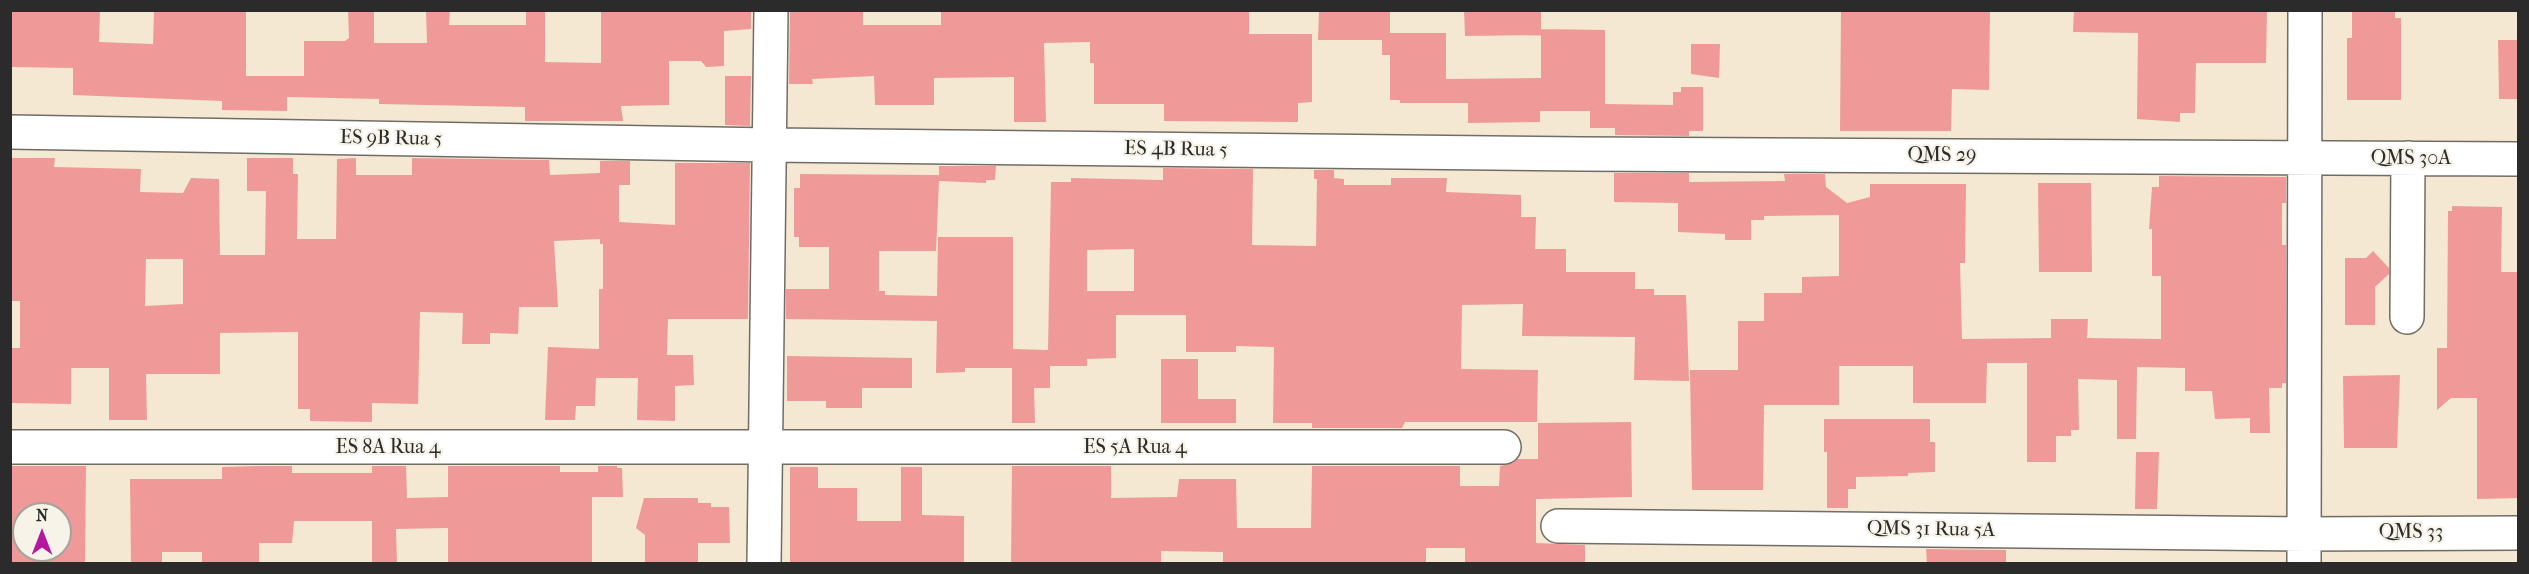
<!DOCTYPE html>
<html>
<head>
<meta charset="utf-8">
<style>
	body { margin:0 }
	#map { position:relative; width:2529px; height:574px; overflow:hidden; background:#f4e8d3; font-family:"IM FELL French Canon",serif }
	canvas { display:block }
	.frame { position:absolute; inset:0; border:12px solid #2b2b2b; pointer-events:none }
	.north { position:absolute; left:12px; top:502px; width:60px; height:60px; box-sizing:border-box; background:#f7f3e8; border:2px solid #a5a39c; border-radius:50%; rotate:0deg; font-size:16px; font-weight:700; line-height:24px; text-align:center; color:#2b2b2b }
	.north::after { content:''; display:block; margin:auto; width:21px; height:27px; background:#b5179e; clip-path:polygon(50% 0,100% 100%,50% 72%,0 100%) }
</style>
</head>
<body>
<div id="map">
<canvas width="2529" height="574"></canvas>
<div class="frame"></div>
<div class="north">N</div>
</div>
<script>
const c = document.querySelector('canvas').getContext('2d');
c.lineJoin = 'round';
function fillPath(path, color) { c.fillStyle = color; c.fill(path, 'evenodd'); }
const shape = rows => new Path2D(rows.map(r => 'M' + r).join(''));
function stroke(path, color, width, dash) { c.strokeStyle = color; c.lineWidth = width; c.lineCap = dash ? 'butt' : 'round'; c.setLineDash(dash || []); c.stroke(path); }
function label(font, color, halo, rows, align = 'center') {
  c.font = font + ' "IM FELL French Canon",serif'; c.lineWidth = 4.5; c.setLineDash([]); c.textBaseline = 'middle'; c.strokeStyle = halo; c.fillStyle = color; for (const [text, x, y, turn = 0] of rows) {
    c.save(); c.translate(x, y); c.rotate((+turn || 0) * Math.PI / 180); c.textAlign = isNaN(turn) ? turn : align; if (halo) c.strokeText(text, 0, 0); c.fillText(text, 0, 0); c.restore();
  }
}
fillPath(shape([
	[12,10,100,10,99,42,153,44,154,10,246,10,246,76,304,76,304,41,345,41,349,38,348,10,374,10,374,43,427,43,426,10,450,10,449,25,526,25,526,10,545,10,545,62,601,63,601,10,751,10,751,29,724,31,724,66,706,67,701,61,669,61,669,105,621,106,623,121,525,121,525,107,379,104,379,99,287,97,287,111,222,110,222,101,73,95,73,68,11,67],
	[790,10,863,10,863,25,941,25,941,10,1249,10,1249,34,1312,34,1312,102,1298,103,1298,122,1164,121,1164,104,1094,104,1094,63,1090,63,1090,42,1044,43,1046,122,1014,122,1014,77,934,78,934,105,875,105,874,76,812,79,813,84,789,84],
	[1319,10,1390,10,1390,33,1446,33,1446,79,1541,78,1541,29,1605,30,1605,104,1673,105,1673,92,1681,92,1681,87,1703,87,1703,131,1689,131,1689,136,1615,135,1615,128,1590,128,1590,111,1540,111,1540,122,1468,123,1468,103,1400,103,1400,100,1390,100,1390,55,1382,55,1382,40,1318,40],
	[1464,10,1541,10,1541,35,1465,36],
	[1841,10,1990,10,1989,90,1952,89,1951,131,1840,131],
	[2074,10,2267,10,2266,63,2196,63,2195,113,2180,113,2180,122,2137,119,2138,33,2073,32],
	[2395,10,2395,18,2401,18,2401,100,2347,100,2347,38,2352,38,2352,11],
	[2498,40,2518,40,2518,99,2499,99],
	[1691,44,1720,44,1719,78,1691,74],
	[725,76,751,76,750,126,725,125],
	[10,158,55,158,54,167,141,169,140,192,183,193,191,178,219,179,220,255,265,255,266,191,247,191,247,158,293,158,293,174,298,174,297,239,336,239,337,159,356,158,356,175,412,175,412,158,549,160,550,175,600,173,600,161,630,161,630,185,619,185,619,222,675,225,675,163,750,163,748,319,668,319,667,355,693,355,694,385,675,386,675,421,637,420,638,378,596,378,595,406,576,406,575,420,545,420,548,347,599,349,599,289,603,289,603,244,600,244,600,239,554,241,558,307,519,307,518,334,490,333,490,344,462,344,463,313,420,312,418,404,372,403,372,422,310,421,310,409,298,409,298,332,220,333,220,374,146,374,147,420,109,420,109,368,71,368,71,404,10,403,10,348,20,348,20,301,10,301],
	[146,259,183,259,183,304,145,306],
	[939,166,996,166,995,180,986,180,986,183,939,181,936,251,879,251,879,291,885,291,885,295,937,296,938,237,1013,237,1013,349,1048,350,1051,182,1071,182,1071,178,1163,180,1163,168,1253,169,1252,245,1316,246,1317,179,1314,179,1314,170,1334,170,1334,178,1344,179,1344,185,1391,185,1391,178,1447,178,1446,192,1521,195,1521,217,1536,217,1535,249,1566,249,1566,272,1635,272,1635,289,1654,289,1654,295,1686,295,1689,381,1634,380,1635,337,1522,336,1523,304,1462,305,1461,369,1538,370,1537,422,1405,422,1402,428,1312,428,1312,423,1273,423,1274,347,1236,346,1236,352,1186,352,1186,315,1116,315,1116,358,1087,359,1087,366,1050,366,1050,388,1034,388,1035,423,1012,423,1012,368,965,368,965,372,936,373,937,321,786,319,786,289,829,289,829,247,799,247,799,237,794,237,794,188,800,188,800,174,939,175],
	[1134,249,1134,291,1087,291,1087,250],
	[1614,173,1689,173,1689,182,1785,181,1784,174,1825,174,1826,187,1847,203,1870,197,1870,184,1966,184,1965,263,1960,263,1962,339,2051,338,2051,319,2088,319,2087,338,2161,339,2161,276,2152,276,2152,229,2149,229,2152,187,2159,187,2159,176,2286,177,2286,203,2282,203,2282,245,2286,245,2286,383,2282,383,2282,388,2269,388,2270,433,2250,433,2250,418,2215,419,2212,391,2185,391,2185,368,2137,367,2136,439,2117,439,2117,380,2078,379,2079,430,2071,430,2071,436,2056,436,2056,462,2027,462,2027,363,1987,363,1986,403,1913,403,1913,366,1839,366,1839,405,1764,405,1763,490,1692,490,1690,370,1738,370,1738,321,1764,321,1764,293,1802,293,1802,277,1839,276,1839,215,1764,216,1764,220,1751,220,1751,240,1725,240,1725,234,1678,232,1678,203,1614,202],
	[2038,183,2091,183,2092,272,2039,272],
	[2452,206,2502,207,2501,272,2518,272,2518,498,2477,499,2477,398,2451,398,2437,410,2437,348,2447,348,2448,211,2452,211],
	[2373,251,2389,268,2389,274,2375,287,2375,325,2345,325,2345,258,2366,258],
	[787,356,912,358,912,388,862,388,862,408,826,408,826,401,787,401],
	[1161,359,1198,359,1198,399,1236,399,1236,423,1161,423],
	[2400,375,2397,448,2344,448,2343,376],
	[1824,419,1930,419,1930,442,1935,442,1935,472,1908,473,1908,476,1856,477,1856,489,1848,489,1848,508,1827,508,1827,452,1824,452],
	[1631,422,1632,497,1536,499,1536,543,1585,545,1585,564,1465,564,1465,548,1426,548,1426,564,1223,564,1223,552,1161,551,1161,564,1011,564,1012,466,1111,466,1111,498,1177,497,1179,479,1236,479,1237,528,1311,528,1312,466,1460,466,1460,486,1499,486,1500,466,1513,463,1517,459,1538,459,1538,423],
	[2136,452,2159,452,2157,509,2135,509],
	[10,466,86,466,85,564,10,564],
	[24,514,60,514,60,550,24,550],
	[259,466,292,466,292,473,372,473,372,466,406,466,407,498,448,497,448,466,560,466,560,472,598,472,598,466,617,466,617,468,622,468,623,497,592,497,592,564,448,564,448,528,396,529,397,564,372,564,372,521,294,521,292,543,259,543,259,564,202,564,202,552,162,552,162,564,131,564,130,479,222,479,222,467],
	[790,467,818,467,818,488,857,488,857,521,901,521,901,467,922,467,922,515,964,516,964,564,790,564],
	[644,498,698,498,698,503,711,503,711,507,729,507,730,543,698,543,698,564,645,564,645,535,636,528],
	[1926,549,2006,550,2006,564,1927,564]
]), '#ef9a98');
const minor = shape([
	[10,132,771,145,1581,154,2518,159],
	[2407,317,2408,158],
	[10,447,1504,447],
	[1558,526,2304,534,2518,533],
	[764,564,771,10],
	[2304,564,2305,10]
]);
stroke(minor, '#716d66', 36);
stroke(minor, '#fff', 33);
label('20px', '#2b2b2b', '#f7f3e8', [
	["ES 9B Rua 5",391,139,1],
	["ES 4B Rua 5",1176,150,1],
	["QMS 29",1942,156],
	["QMS 30A",2411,159],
	["ES 8A Rua 4",388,448],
	["ES 5A Rua 4",1135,448],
	["QMS 31 Rua 5A",1931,530,1],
	["QMS 33",2411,533]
]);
</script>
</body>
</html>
